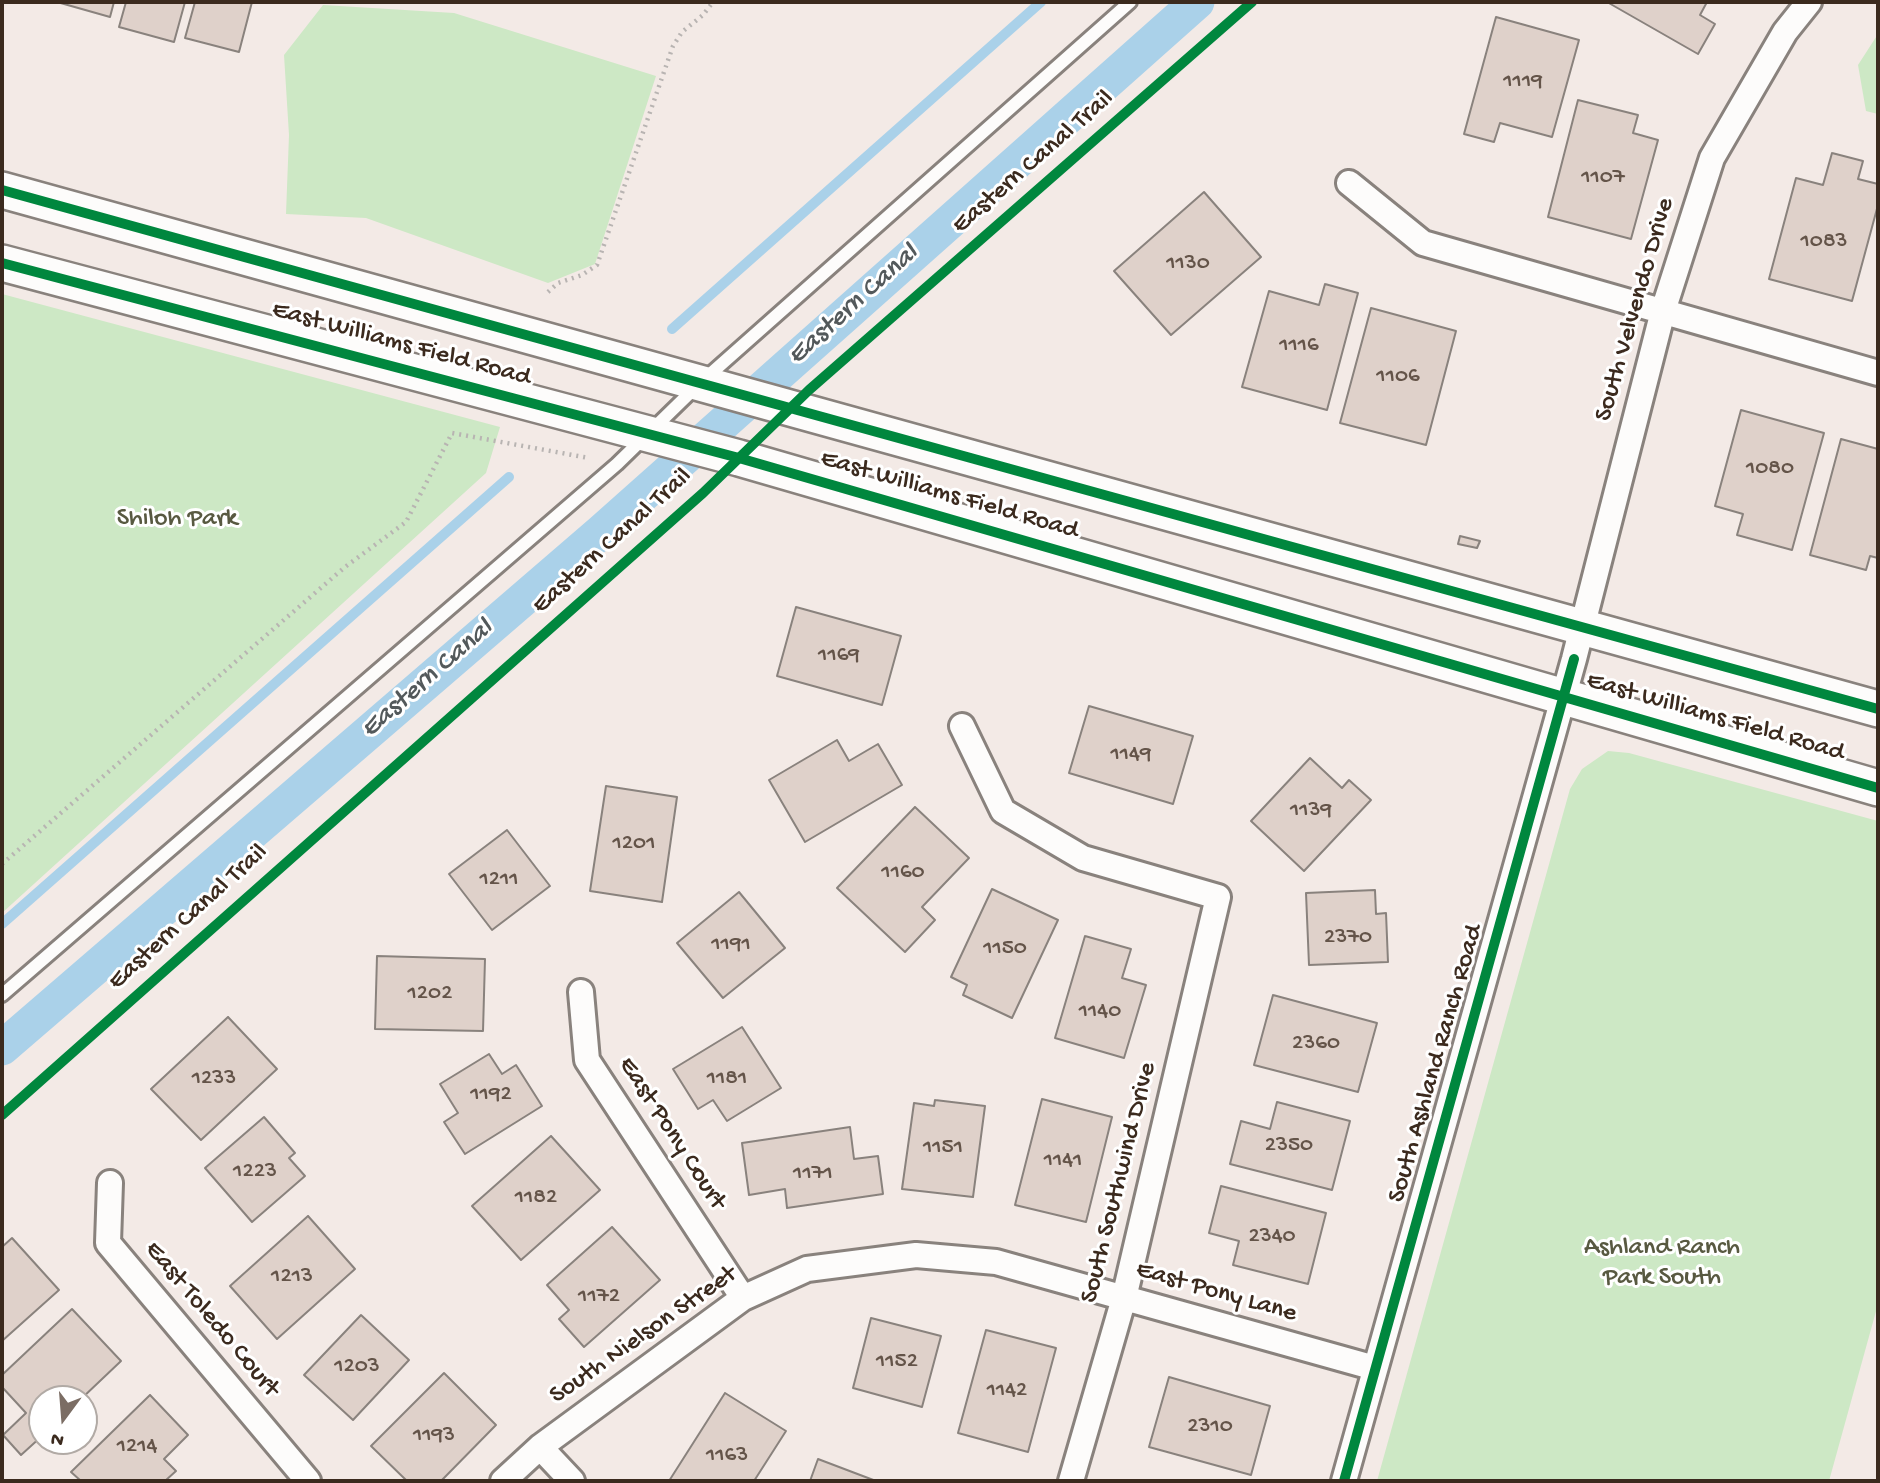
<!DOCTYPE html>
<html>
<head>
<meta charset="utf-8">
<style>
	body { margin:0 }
	#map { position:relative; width:1880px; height:1483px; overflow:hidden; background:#f3eae6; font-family:"Gochi Hand",sans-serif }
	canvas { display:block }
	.frame { position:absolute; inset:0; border:4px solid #3b2a1e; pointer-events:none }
	.north { position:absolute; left:28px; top:1385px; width:70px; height:70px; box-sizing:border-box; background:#fff; border:2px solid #b1aaa5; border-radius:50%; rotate:196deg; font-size:19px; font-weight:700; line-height:28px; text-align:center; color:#3b2a1e }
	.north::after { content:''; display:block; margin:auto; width:24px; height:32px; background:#7b6d64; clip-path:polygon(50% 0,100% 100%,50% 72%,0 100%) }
</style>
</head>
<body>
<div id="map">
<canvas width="1880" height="1483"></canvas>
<div class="frame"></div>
<div class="north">N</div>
</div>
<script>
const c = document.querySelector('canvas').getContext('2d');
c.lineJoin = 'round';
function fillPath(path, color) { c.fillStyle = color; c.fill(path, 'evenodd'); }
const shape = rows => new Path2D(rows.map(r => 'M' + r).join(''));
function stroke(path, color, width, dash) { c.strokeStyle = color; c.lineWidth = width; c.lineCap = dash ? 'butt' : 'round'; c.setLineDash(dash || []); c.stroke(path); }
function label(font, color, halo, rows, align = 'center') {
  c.font = font + ' "Gochi Hand",sans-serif'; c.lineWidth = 6; c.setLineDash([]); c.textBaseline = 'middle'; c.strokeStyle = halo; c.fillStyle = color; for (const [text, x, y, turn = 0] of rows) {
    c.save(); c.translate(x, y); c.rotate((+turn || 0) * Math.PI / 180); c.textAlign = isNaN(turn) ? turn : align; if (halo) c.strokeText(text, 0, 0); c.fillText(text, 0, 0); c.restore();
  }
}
fillPath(shape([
	[323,5,454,13,656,76,595,264,548,283,366,218,286,214,289,135,284,55],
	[1878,34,1878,114,1866,111,1858,65],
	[2,294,500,427,486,473,2,913],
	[1608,751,1629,753,1878,821,1878,1304,1829,1481,1377,1481,1570,789,1582,769]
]), '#cde8c5');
stroke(shape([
	[672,329,1041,2],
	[2,924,509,477]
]), '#aad1e9', 10);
stroke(shape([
	[2,1048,601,532,1197,2]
]), '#aad1e9', 35);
const building = shape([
	[57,2,114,2,110,17,57,2],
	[126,2,185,2,174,42,119,27,126,2],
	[195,2,252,2,239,52,185,38,195,2],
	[1607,2,1707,2,1700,15,1715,24,1698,54,1607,2],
	[1496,17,1579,40,1552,137,1500,123,1494,142,1464,134,1496,17],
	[1578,100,1638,115,1633,133,1658,140,1631,239,1548,217,1578,100],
	[1832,153,1863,161,1858,179,1878,184,1878,205,1852,301,1769,279,1796,178,1823,185,1832,153],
	[1204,192,1261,257,1171,335,1114,271,1204,192],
	[1325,284,1358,293,1327,410,1242,387,1269,291,1319,305,1325,284],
	[1371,308,1456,331,1426,445,1340,423,1371,308],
	[1741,410,1824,433,1792,550,1737,535,1743,514,1715,506,1741,410],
	[1841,439,1878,449,1878,558,1870,556,1866,570,1810,555,1841,439],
	[1460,536,1480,541,1477,548,1458,544,1460,536],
	[796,607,901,636,882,705,777,676,796,607],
	[1089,706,1193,736,1173,804,1069,773,1089,706],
	[837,740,849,761,878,744,902,785,805,842,769,780,837,740],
	[1310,758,1342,788,1349,780,1371,800,1304,871,1251,821,1310,758],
	[606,786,677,797,662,902,590,891,606,786],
	[915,807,969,858,922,907,935,920,905,952,837,888,915,807],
	[507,830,550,886,492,930,449,874,507,830],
	[992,889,1058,920,1012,1018,963,995,967,985,951,977,992,889],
	[1375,890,1376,914,1386,913,1388,962,1309,965,1306,893,1375,890],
	[739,892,785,948,723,998,677,943,739,892],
	[1085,936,1131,949,1122,978,1146,985,1124,1058,1055,1038,1085,936],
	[377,956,485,959,483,1031,375,1029,377,956],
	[1273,995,1377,1023,1358,1092,1254,1065,1273,995],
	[228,1017,277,1069,201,1140,151,1089,228,1017],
	[742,1027,781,1088,727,1121,713,1100,698,1109,673,1069,742,1027],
	[489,1054,502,1074,516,1065,542,1106,465,1154,444,1122,458,1113,440,1084,489,1054],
	[1042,1099,1112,1117,1086,1222,1015,1205,1042,1099],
	[935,1100,985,1106,973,1197,902,1189,914,1103,934,1106,935,1100],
	[1277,1102,1350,1121,1332,1190,1230,1164,1241,1121,1270,1129,1277,1102],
	[264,1117,295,1153,289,1158,305,1176,252,1222,205,1168,264,1117],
	[850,1127,854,1159,878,1156,883,1194,787,1208,785,1189,749,1195,742,1143,850,1127],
	[551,1136,600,1190,521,1260,472,1206,551,1136],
	[1221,1186,1326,1213,1308,1284,1233,1265,1239,1241,1209,1233,1221,1186],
	[308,1216,355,1269,277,1339,230,1286,308,1216],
	[612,1227,660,1280,584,1347,559,1319,569,1310,547,1285,612,1227],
	[12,1238,59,1290,2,1341,2,1247,12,1238],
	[72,1309,121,1361,81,1399,42,1399,42,1436,21,1455,3,1435,26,1413,2,1387,2,1375,72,1309],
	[361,1315,409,1360,353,1420,304,1375,361,1315],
	[871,1318,941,1336,922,1407,853,1388,871,1318],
	[986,1330,1056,1348,1028,1452,958,1433,986,1330],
	[444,1373,496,1425,441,1481,407,1481,371,1446,444,1373],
	[1169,1377,1270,1406,1251,1475,1149,1447,1169,1377],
	[725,1393,786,1431,754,1481,669,1481,725,1393],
	[150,1395,188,1435,164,1459,176,1471,165,1481,81,1481,71,1472,150,1395],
	[818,1459,876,1481,810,1481,818,1459]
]);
fillPath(building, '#dfd1ca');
stroke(building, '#89827d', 2);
const lane = shape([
	[2,995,617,464,699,384,1130,2]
]);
const street = shape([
	[1349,183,1423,243,1878,373],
	[962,726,1003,811,1083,858,1218,897,1124,1298,1071,1481],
	[581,992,587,1060,743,1298],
	[110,1183,108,1243,308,1481],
	[540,1447,572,1481],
	[503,1481,540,1447,743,1298,807,1269,916,1255,996,1262,1375,1368],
	[1344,1481,1574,659,1663,311,1712,158,1785,32,1809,2]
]);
const secondary = shape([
	[2,190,1878,709],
	[2,263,739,458,1878,788]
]);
stroke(lane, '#89827d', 18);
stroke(street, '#89827d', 30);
stroke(secondary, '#89827d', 40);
stroke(shape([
	[548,292,558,283,582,275,597,265,673,46,682,32,703,15,713,2],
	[818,382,1252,2],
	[2,864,345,567,406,522,452,433,589,458],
	[2,1115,710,485]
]), '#b8b4b2', 4.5, [2, 5]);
stroke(lane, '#fdfcfb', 12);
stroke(street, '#fdfcfb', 24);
stroke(secondary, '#fdfcfb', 35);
stroke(shape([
	[2,190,1878,709],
	[2,263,739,458,1878,788],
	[2,1115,703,493,809,390,1252,2],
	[1344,1481,1574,659]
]), '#00873e', 10);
label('23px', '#645449', null, [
	["1119",1523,82],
	["1107",1603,178],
	["1083",1824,242],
	["1130",1188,264],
	["1116",1299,346],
	["1106",1398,377],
	["1080",1770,469],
	["1169",839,656],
	["1149",1131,755],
	["1139",1311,811],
	["1201",634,844],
	["1160",903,873],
	["1211",499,880],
	["2370",1348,938],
	["1191",731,945],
	["1150",1005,949],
	["1202",430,994],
	["1140",1100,1012],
	["2360",1316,1044],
	["1233",214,1079],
	["1181",727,1079],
	["1192",491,1095],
	["2350",1289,1146],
	["1151",943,1148],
	["1141",1063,1161],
	["1223",255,1172],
	["1171",813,1174],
	["1182",536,1198],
	["2340",1272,1237],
	["1213",292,1277],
	["1172",599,1297],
	["1152",897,1362],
	["1203",357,1367],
	["1142",1007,1391],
	["2310",1210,1427],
	["1193",434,1436],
	["1214",137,1447],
	["1163",727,1456]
]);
label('26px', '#3b2a1e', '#fff', [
	["Eastern Canal Trail",1034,163,-41],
	["South Velvendo Drive",1636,310,-74],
	["East Williams Field Road",401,345,15],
	["East Williams Field Road",949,496,16],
	["Eastern Canal Trail",613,542,-42],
	["East Williams Field Road",1715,718,16],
	["Eastern Canal Trail",189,918,-42],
	["South Ashland Ranch Road",1437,1064,-74],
	["East Pony Court",671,1134,57],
	["South Southwind Drive",1120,1183,-76],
	["East Pony Lane",1216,1293,16],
	["East Toledo Court",211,1320,50],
	["South Nielson Street",644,1336,-35]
]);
label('26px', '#585941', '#fff', [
	["Shiloh Park",177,520],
	["Ashland Ranch",1662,1249],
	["Park South",1662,1279]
]);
label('italic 28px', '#53595b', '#fff', [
	["Eastern Canal",854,306,-42],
	["Eastern Canal",428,680,-41]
]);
</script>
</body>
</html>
